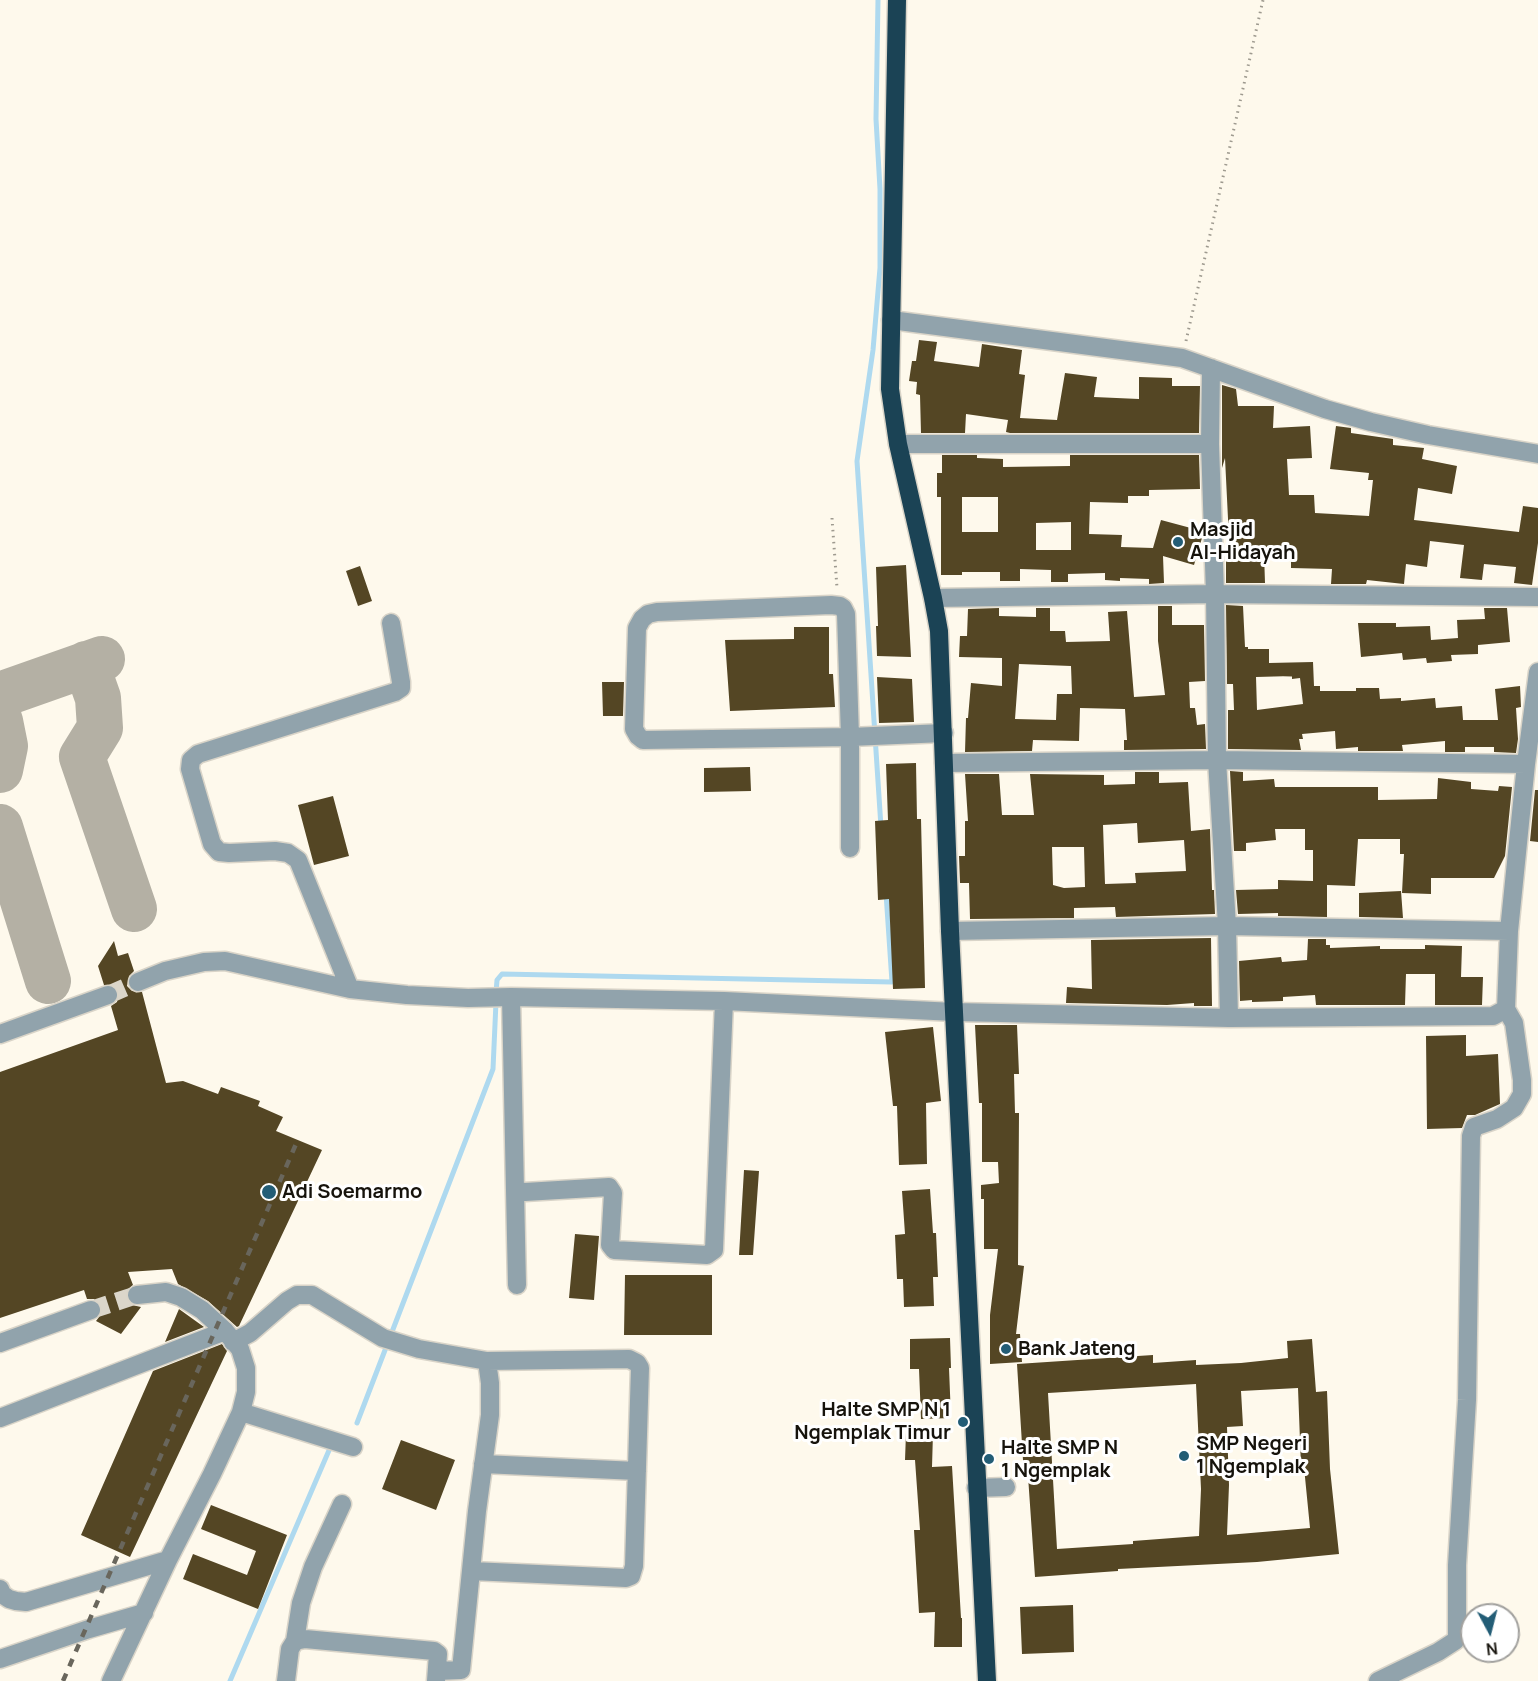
<!DOCTYPE html>
<html>
<head>
<meta charset="utf-8">
<style>
	body { margin:0 }
	#map { position:relative; width:1538px; height:1681px; overflow:hidden; background:#fef9ec; font-family:Manrope,sans-serif }
	canvas { display:block }
	.north { position:absolute; left:1460px; top:1603px; width:60px; height:60px; box-sizing:border-box; background:#fff; border:2px solid #a2a19e; border-radius:50%; rotate:173deg; font-size:16px; font-weight:700; line-height:24px; text-align:center; color:#16130c }
	.north::after { content:''; display:block; margin:auto; width:21px; height:27px; background:#235d76; clip-path:polygon(50% 0,100% 100%,50% 72%,0 100%) }
</style>
</head>
<body>
<div id="map">
<canvas width="1538" height="1681"></canvas>
<div class="north">N</div>
</div>
<script>
const c = document.querySelector('canvas').getContext('2d');
c.lineJoin = 'round';
const shape = rows => new Path2D(rows.map(r => 'M' + r).join(''));
function stroke(path, color, width, dash) { c.strokeStyle = color; c.lineWidth = width; c.lineCap = dash ? 'butt' : 'round'; c.setLineDash(dash || []); c.stroke(path); }
function fillPath(path, color) { c.fillStyle = color; c.fill(path, 'evenodd'); }
function label(font, color, halo, rows, align = 'center') {
  c.font = font + ' Manrope,sans-serif'; c.lineWidth = 6; c.setLineDash([]); c.textBaseline = 'middle'; c.strokeStyle = halo; c.fillStyle = color; for (const [text, x, y, turn = 0] of rows) {
    c.save(); c.translate(x, y); c.rotate((+turn || 0) * Math.PI / 180); c.textAlign = isNaN(turn) ? turn : align; if (halo) c.strokeText(text, 0, 0); c.fillText(text, 0, 0); c.restore();
  }
}
stroke(shape([
	[878,0,876,119,880,189,880,268,873,350,857,461,881,827],
	[496,993,497,980,502,974,892,982,886,893],
	[357,1423,493,1069,496,1002],
	[230,1681,330,1448]
]), '#aed9ef', 5);
stroke(shape([
	[86,664,98,698,100,728,82,757,134,909],
	[0,695,102,659],
	[0,721,5,746,0,770],
	[0,827,48,981]
]), '#b4b0a4', 46);
fillPath(shape([
	[919,340,937,342,934,361,979,367,982,344,1022,350,1019,374,1025,375,1020,418,1057,420,1065,373,1097,377,1094,397,1139,399,1139,377,1172,378,1172,386,1200,386,1199,433,1010,433,1006,432,1008,420,966,414,965,433,921,433,920,395,916,394,917,382,909,381,912,361,916,361],
	[1222,385,1236,389,1238,406,1274,406,1273,428,1310,426,1312,458,1287,459,1289,495,1314,495,1315,513,1369,516,1373,480,1368,480,1369,473,1330,469,1336,426,1351,428,1351,433,1393,439,1393,445,1424,448,1422,459,1457,466,1452,494,1418,488,1414,520,1519,532,1523,506,1538,508,1538,543,1532,585,1514,583,1516,567,1484,564,1482,580,1460,578,1464,545,1430,541,1427,567,1406,564,1404,584,1367,580,1366,584,1331,584,1332,569,1291,568,1291,551,1264,553,1265,583,1226,583,1226,560,1229,560,1229,539,1225,458,1222,468],
	[942,455,977,455,977,458,1003,459,1003,467,1070,466,1070,455,1199,455,1200,489,1149,490,1149,496,1128,496,1128,503,1090,502,1089,534,1122,535,1121,547,1153,548,1161,520,1202,531,1202,538,1194,565,1163,556,1164,583,1149,584,1149,579,1120,578,1120,581,1105,580,1105,573,1068,574,1068,582,1051,582,1051,570,1020,569,1020,581,1000,581,1000,572,962,572,962,575,941,575,941,497,937,497,937,473,942,473],
	[962,497,998,497,998,532,962,532],
	[1071,522,1071,550,1036,550,1036,523],
	[906,565,911,657,877,656,876,626,878,626,876,567],
	[360,566,372,601,358,606,346,571],
	[1226,605,1243,606,1245,647,1248,647,1248,649,1269,649,1269,663,1313,662,1314,686,1320,686,1320,691,1356,691,1356,688,1379,688,1380,699,1401,698,1401,701,1435,698,1436,708,1462,706,1463,720,1498,720,1495,689,1520,686,1521,707,1516,708,1518,739,1516,753,1494,752,1494,747,1465,747,1465,752,1445,752,1445,741,1402,745,1403,751,1358,751,1358,747,1336,749,1335,731,1302,734,1303,739,1299,739,1301,750,1228,749,1228,710,1234,710,1233,684,1227,684],
	[1292,669,1292,679,1300,678,1303,704,1257,710,1256,677,1292,676],
	[1158,606,1172,606,1172,625,1204,625,1205,681,1189,682,1190,708,1195,708,1197,725,1205,724,1206,749,1124,750,1124,740,1127,740,1125,709,1080,708,1079,741,1033,740,1032,751,965,752,966,718,968,718,971,683,1002,686,1002,658,959,657,960,636,967,636,968,609,999,608,999,616,1036,617,1036,608,1050,608,1050,631,1065,631,1066,642,1110,641,1108,612,1127,611,1134,697,1165,695,1158,641],
	[1019,664,1071,666,1072,694,1057,694,1056,720,1015,719],
	[1484,608,1507,608,1510,642,1478,645,1478,654,1451,655,1452,661,1427,663,1426,658,1403,660,1402,653,1361,657,1358,623,1396,623,1396,627,1430,626,1431,640,1458,638,1457,620,1485,619],
	[794,627,829,627,829,674,833,674,835,707,730,711,725,640,794,639],
	[877,677,912,679,914,722,879,723],
	[602,682,624,682,623,716,603,716],
	[916,763,917,819,921,819,925,988,893,989,889,899,878,900,875,821,888,820,886,764],
	[750,767,751,791,704,792,704,768],
	[1230,771,1243,772,1243,781,1274,779,1275,787,1378,787,1378,800,1437,799,1438,778,1471,782,1471,789,1498,791,1499,786,1512,787,1505,856,1494,878,1431,878,1431,894,1402,893,1404,854,1400,854,1400,839,1358,839,1355,886,1327,885,1327,917,1278,916,1278,913,1238,914,1236,890,1278,889,1278,880,1313,881,1313,850,1305,850,1305,829,1275,829,1276,840,1246,843,1246,851,1234,851],
	[1135,772,1159,772,1159,783,1188,782,1191,831,1210,829,1212,890,1214,890,1215,914,1116,917,1115,907,1074,908,1074,918,970,919,969,883,960,883,959,856,965,856,965,821,968,821,965,774,999,774,1002,815,1034,815,1030,774,1104,775,1104,785,1135,784],
	[1137,823,1138,843,1184,840,1186,871,1135,873,1136,883,1105,884,1103,825],
	[1052,847,1084,847,1085,887,1064,888,1053,885],
	[1535,790,1538,790,1538,842,1530,841],
	[333,796,349,856,314,865,298,805],
	[1401,891,1403,918,1359,917,1359,893],
	[1211,938,1212,1006,1194,1006,1194,1003,1167,1005,1066,1003,1067,987,1092,989,1091,940],
	[1308,939,1326,939,1326,945,1330,945,1330,948,1380,946,1380,949,1425,949,1425,945,1462,946,1461,977,1483,977,1482,1005,1435,1005,1435,974,1406,974,1405,1005,1316,1005,1315,995,1283,997,1283,1001,1252,1002,1252,1000,1240,1001,1239,961,1281,957,1282,962,1307,960],
	[114,941,118,956,128,953,134,971,129,976,127,986,132,991,142,992,166,1083,183,1081,218,1094,221,1087,260,1101,258,1106,283,1117,276,1131,322,1150,239,1326,237,1327,208,1301,178,1284,172,1269,128,1272,133,1285,127,1290,126,1297,132,1305,141,1307,121,1334,96,1321,102,1313,101,1306,94,1299,87,1299,84,1290,0,1318,0,1072,118,1030,111,1006,117,1002,119,992,115,986,104,985,98,966],
	[975,1025,1017,1025,1019,1074,1014,1074,1015,1113,1019,1113,1018,1265,1024,1266,1016,1334,1020,1334,1022,1362,990,1364,990,1315,998,1249,984,1249,984,1199,981,1199,981,1185,999,1183,998,1162,982,1162,982,1103,979,1103],
	[933,1027,941,1101,926,1103,927,1164,899,1165,897,1106,893,1106,885,1032],
	[1466,1035,1466,1056,1498,1054,1500,1104,1475,1115,1467,1115,1462,1128,1427,1129,1426,1036],
	[744,1170,759,1171,753,1255,739,1255],
	[930,1189,933,1233,936,1233,938,1277,933,1277,934,1306,904,1307,903,1279,897,1279,895,1235,905,1234,902,1191],
	[575,1234,599,1236,594,1300,569,1298],
	[625,1275,712,1275,712,1335,624,1335],
	[179,1309,204,1327,165,1342],
	[950,1338,951,1368,949,1368,951,1418,921,1419,919,1369,910,1369,910,1339],
	[1312,1339,1316,1392,1327,1391,1330,1469,1339,1554,1257,1562,1118,1569,1118,1571,1035,1577,1028,1476,1024,1476,1017,1364,1153,1355,1153,1363,1196,1360,1196,1365,1241,1363,1288,1358,1287,1341],
	[1196,1384,1201,1489,1199,1536,1133,1541,1133,1544,1057,1549,1048,1393],
	[1298,1388,1301,1467,1304,1467,1310,1528,1227,1535,1229,1485,1227,1427,1243,1426,1241,1391],
	[222,1344,227,1351,130,1557,81,1535,153,1371],
	[906,1433,933,1433,932,1467,952,1466,961,1618,962,1618,962,1647,934,1647,935,1612,919,1613,914,1530,920,1530,915,1460,905,1460],
	[401,1440,455,1460,436,1510,382,1489],
	[211,1505,287,1535,258,1609,183,1579,193,1554,247,1575,256,1551,201,1529],
	[1073,1605,1074,1652,1022,1654,1020,1607]
]), '#544624');
stroke(shape([
	[108,995,138,982],
	[91,1310,137,1295]
]), '#dbd6ca', 18, [18, 9]);
const minor = shape([
	[891,320,1182,358,1325,409,1371,422,1428,435,1538,454],
	[1211,368,1210,444,1215,594,1217,760,1227,926,1229,1018],
	[898,444,1210,444],
	[933,598,1215,594,1538,597],
	[944,763,1217,760,1526,764],
	[850,848,850,737,846,614,843,608,840,606,831,605,657,612,648,614,642,619,637,628,634,729,638,736,643,740,850,737,944,733],
	[950,931,1227,926,1509,931],
	[138,982,165,971,204,962,225,961,350,989,407,995,468,998,511,997,724,1001,955,1012,1229,1018,1493,1016,1506,1009,1509,931,1526,764,1538,672],
	[350,989,298,860,288,853,275,851,229,853,219,852,212,844,190,769,191,760,198,754,395,692,401,688,401,682,391,623],
	[511,997,515,1190,525,1192,609,1187,613,1193,610,1245,614,1250,707,1255,714,1250,724,1001],
	[0,1034,108,995],
	[515,1190,517,1285],
	[233,1342,250,1333,287,1301,297,1295,312,1295,383,1338,419,1349,487,1361,490,1383,490,1415,477,1511,461,1670,437,1671],
	[0,1343,91,1310],
	[241,1412,353,1447],
	[0,1418,225,1331],
	[483,1464,637,1471],
	[976,1488,1006,1487],
	[472,1571,626,1578,631,1576,634,1566,640,1368,637,1363,629,1359,487,1361],
	[0,1589,2,1594,9,1599,16,1601,26,1602,168,1560],
	[295,1641,301,1603,313,1567,342,1504],
	[0,1659,89,1629,144,1613],
	[111,1681,168,1560,212,1474,241,1412,246,1392,246,1368,240,1349,225,1331,202,1310,181,1297,166,1292,137,1295],
	[286,1681,290,1649,295,1641,305,1639,434,1651,438,1654,436,1681],
	[1378,1681,1438,1652,1455,1641,1457,1637,1457,1565,1467,1400,1471,1136,1474,1127,1497,1119,1514,1108,1522,1094,1522,1080,1514,1023,1506,1009]
]);
const highway = shape([
	[897,0,890,389,898,444,933,598,939,631,950,931,987,1681]
]);
stroke(minor, '#d9d4c8', 21);
stroke(highway, '#d9d4c8', 21);
stroke(shape([
	[1186,341,1263,0],
	[832,518,837,588]
]), '#9e9a8f', 3, [1.5, 4.5]);
stroke(minor, '#91a3ac', 18);
stroke(highway, '#1b4355', 18);
stroke(shape([
	[63,1681,296,1144]
]), '#69665c', 4.5, [8, 8]);
for (const [x, y, r, color] of [
	[1178,542,6,"#235d76"],
	[269,1192,8,"#235d76"],
	[1006,1349,6,"#235d76"],
	[963,1422,6,"#235d76"],
	[1184,1456,6,"#235d76"],
	[989,1459,6,"#235d76"]
]) { const dot = new Path2D(); dot.arc(x, y, r, 0, 2 * Math.PI); c.fillStyle = color; c.fill(dot); stroke(dot, '#fff', 2); }
label('bold 20px', '#16130c', '#fff', [
	["Masjid",1190,530],
	["Al-Hidayah",1190,553],
	["Adi Soemarmo",282,1192],
	["Bank Jateng",1018,1349],
	["Halte SMP N 1",951,1410,"right"],
	["Ngemplak Timur",951,1433,"right"],
	["SMP Negeri",1196,1444],
	["1 Ngemplak",1196,1467],
	["Halte SMP N",1001,1448],
	["1 Ngemplak",1001,1471]
], 'left');
</script>
</body>
</html>
